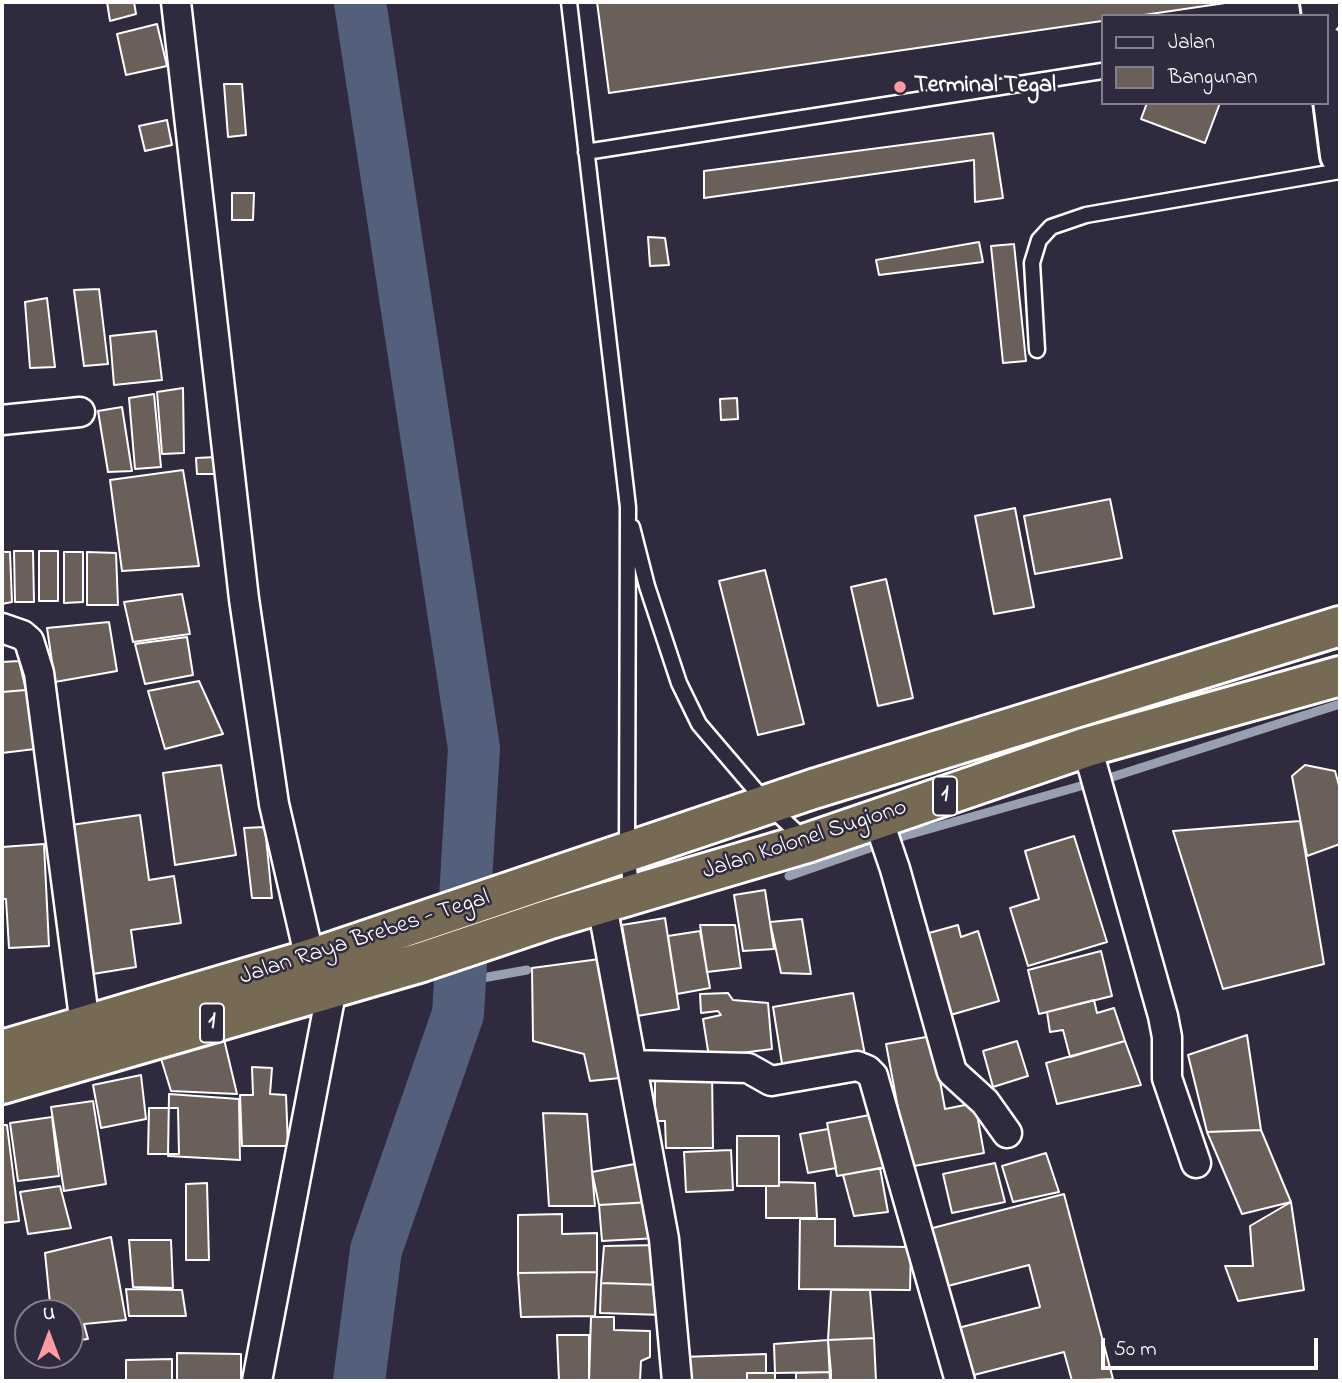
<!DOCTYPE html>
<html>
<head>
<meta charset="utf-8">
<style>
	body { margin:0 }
	#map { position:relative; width:1342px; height:1383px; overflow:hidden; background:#2f2a3d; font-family:"Indie Flower",sans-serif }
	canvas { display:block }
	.frame { position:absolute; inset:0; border:4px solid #fff; pointer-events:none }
	.legend { position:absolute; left:1101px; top:14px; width:228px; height:91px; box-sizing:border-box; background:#2f2a3d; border:2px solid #827f8b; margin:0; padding:9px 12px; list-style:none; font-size:21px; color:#fff }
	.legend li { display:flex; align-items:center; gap:14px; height:35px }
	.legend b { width:35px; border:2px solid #827f8b }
	.north { position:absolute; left:14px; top:1299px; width:70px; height:70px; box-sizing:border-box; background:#2f2a3d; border:2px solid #827f8b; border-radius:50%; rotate:0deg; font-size:19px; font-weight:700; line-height:28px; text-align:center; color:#fff }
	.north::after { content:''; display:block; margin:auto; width:24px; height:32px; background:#ff9aa2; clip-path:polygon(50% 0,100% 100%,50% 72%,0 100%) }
	.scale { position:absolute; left:1101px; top:1338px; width:217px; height:32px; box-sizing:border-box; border:4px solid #fff; border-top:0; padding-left:9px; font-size:21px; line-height:24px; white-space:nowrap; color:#fff; -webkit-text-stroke:5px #2f2a3d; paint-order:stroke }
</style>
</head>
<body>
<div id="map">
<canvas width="1342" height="1383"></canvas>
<div class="frame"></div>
<ul class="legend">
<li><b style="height:9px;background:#2f2a3d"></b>Jalan</li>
<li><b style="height:19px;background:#6b5f5a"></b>Bangunan</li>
</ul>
<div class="north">U</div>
<div class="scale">50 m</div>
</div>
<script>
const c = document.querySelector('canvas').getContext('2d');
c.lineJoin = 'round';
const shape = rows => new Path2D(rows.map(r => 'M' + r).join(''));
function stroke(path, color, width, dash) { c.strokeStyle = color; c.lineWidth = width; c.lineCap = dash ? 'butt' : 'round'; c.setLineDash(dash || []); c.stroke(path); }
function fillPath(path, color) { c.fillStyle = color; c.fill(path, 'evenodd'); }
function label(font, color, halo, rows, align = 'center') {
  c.font = font + ' "Indie Flower",sans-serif'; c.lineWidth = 5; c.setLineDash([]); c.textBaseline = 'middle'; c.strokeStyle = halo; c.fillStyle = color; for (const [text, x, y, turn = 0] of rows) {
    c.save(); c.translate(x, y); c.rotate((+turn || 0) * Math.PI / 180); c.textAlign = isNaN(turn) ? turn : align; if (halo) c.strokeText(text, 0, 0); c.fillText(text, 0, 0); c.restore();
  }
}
stroke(shape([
	[789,876,904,836,1109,778,1340,704],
	[460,982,527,970]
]), '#989fb0', 9);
stroke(shape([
	[359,1381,376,1250,458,1014,474,748,360,2]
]), '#535f7b', 52);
const building = shape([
	[107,2,134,2,136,14,110,21,107,2],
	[597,2,1232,2,1137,16,1102,16,1102,21,609,93,597,2],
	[157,24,167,66,126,75,117,34,157,24],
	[224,84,242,84,246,135,228,137,224,84],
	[1147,103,1220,103,1205,143,1141,119,1147,103],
	[167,120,172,145,145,151,139,126,167,120],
	[993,133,1003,198,975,202,974,160,704,198,704,171,993,133],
	[232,193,254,193,253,220,232,220,232,193],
	[648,237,665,238,669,265,650,266,648,237],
	[979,242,983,262,879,275,876,260,979,242],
	[1014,244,1026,361,1003,363,991,246,1014,244],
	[99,289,108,364,84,366,74,290,99,289],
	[47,298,55,367,30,368,25,302,47,298],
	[156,331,162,380,114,385,110,336,156,331],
	[183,388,184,453,162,454,157,392,183,388],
	[154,394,161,467,135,469,129,398,154,394],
	[737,398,738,419,721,420,720,399,737,398],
	[122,407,132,471,108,472,98,411,122,407],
	[217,457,216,474,197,474,196,458,217,457],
	[183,470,199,566,122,571,110,480,183,470],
	[1110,499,1122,558,1035,574,1024,516,1110,499],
	[1015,508,1034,607,994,614,975,516,1015,508],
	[14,551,33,551,34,602,15,602,14,551],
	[39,551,58,551,58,601,39,601,39,551],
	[2,552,10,552,12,602,2,604,2,552],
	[64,552,83,552,83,602,64,603,64,552],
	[87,552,116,553,118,605,87,605,87,552],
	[765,570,804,724,758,735,719,581,765,570],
	[886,579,913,698,878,706,851,587,886,579],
	[182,594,190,634,133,642,124,602,182,594],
	[109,622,117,671,55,682,47,628,109,622],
	[187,637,193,675,145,684,135,644,187,637],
	[19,661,26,690,2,692,2,662,19,661],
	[199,681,223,734,165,749,148,691,199,681],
	[26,690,35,749,2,753,2,692,26,690],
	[221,765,236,855,175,865,163,773,221,765],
	[1305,765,1335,771,1340,789,1340,844,1307,856,1292,776,1305,765],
	[140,815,149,880,174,876,181,923,131,930,136,967,93,974,71,825,140,815],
	[1300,821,1324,964,1223,989,1173,831,1300,821],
	[265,827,272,898,252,898,244,828,265,827],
	[1074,836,1107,942,1028,966,1010,908,1039,899,1025,851,1074,836],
	[44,844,49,946,9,948,6,899,2,899,2,847,44,844],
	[765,890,774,949,743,951,734,895,765,890],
	[665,918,679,1009,637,1016,622,925,665,918],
	[802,919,811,974,781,973,770,922,802,919],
	[700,925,735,925,741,968,707,972,700,925],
	[958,925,961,937,978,931,999,1001,940,1018,923,957,933,949,929,933,958,925],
	[700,931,710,988,677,994,668,936,700,931],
	[1101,951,1112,996,1039,1014,1028,970,1101,951],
	[607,958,630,1077,590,1081,584,1054,533,1041,532,968,607,958],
	[728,993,733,1000,768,1003,772,1049,709,1057,703,1019,721,1015,718,1011,701,1013,700,994,728,993],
	[853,993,866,1060,784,1076,773,1007,853,993],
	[1094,1000,1097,1013,1114,1008,1125,1041,1070,1057,1063,1030,1050,1032,1047,1012,1094,1000],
	[223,1035,237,1094,171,1091,158,1049,223,1035],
	[1247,1035,1261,1130,1207,1132,1188,1055,1247,1035],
	[932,1036,945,1109,975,1103,984,1153,909,1167,886,1044,932,1036],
	[1017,1041,1028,1076,993,1087,983,1051,1017,1041],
	[1125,1041,1141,1085,1057,1104,1046,1063,1125,1041],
	[252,1067,272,1068,270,1094,286,1095,288,1146,242,1146,240,1095,253,1095,252,1067],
	[655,1071,712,1071,713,1148,666,1148,665,1121,655,1121,655,1071],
	[141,1075,146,1119,101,1128,93,1085,141,1075],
	[169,1094,239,1099,240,1160,168,1156,169,1094],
	[93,1101,106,1184,64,1191,51,1107,93,1101],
	[149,1108,178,1108,179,1154,148,1154,149,1108],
	[543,1113,587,1114,595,1206,549,1206,543,1113],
	[875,1114,888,1167,837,1176,827,1123,875,1114],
	[52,1117,59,1176,18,1181,10,1123,52,1117],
	[2,1125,7,1125,19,1221,2,1223,2,1125],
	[828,1129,836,1168,808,1173,800,1134,828,1129],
	[1261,1130,1291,1202,1242,1214,1207,1132,1261,1130],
	[737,1136,779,1136,779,1186,737,1186,737,1136],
	[731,1150,733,1190,686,1192,684,1152,731,1150],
	[1046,1153,1059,1192,1013,1202,1002,1166,1046,1153],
	[645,1162,652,1202,599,1205,592,1172,645,1162],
	[995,1163,1005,1202,952,1213,943,1174,995,1163],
	[880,1168,888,1212,854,1216,843,1175,880,1168],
	[779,1182,815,1183,817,1218,766,1218,766,1186,779,1186,779,1182],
	[207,1183,209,1260,186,1260,186,1184,207,1183],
	[60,1186,71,1228,28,1234,20,1192,60,1186],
	[1064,1194,1113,1379,1072,1381,1064,1352,966,1377,954,1329,1040,1307,1029,1265,940,1288,925,1230,1064,1194],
	[652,1202,658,1238,602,1241,599,1205,652,1202],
	[1291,1202,1304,1290,1238,1301,1225,1266,1253,1266,1250,1226,1291,1202],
	[562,1214,562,1234,597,1233,597,1272,518,1273,518,1215,562,1214],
	[800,1219,835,1219,835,1246,911,1247,910,1290,799,1289,800,1219],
	[111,1237,126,1320,84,1324,88,1339,70,1341,70,1313,51,1313,45,1253,111,1237],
	[129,1240,171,1240,173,1288,133,1287,129,1240],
	[661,1245,664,1285,601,1283,604,1246,661,1245],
	[597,1272,595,1316,521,1317,518,1273,597,1272],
	[601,1283,664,1285,663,1315,600,1313,601,1283],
	[126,1289,182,1290,186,1316,129,1316,126,1289],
	[831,1290,870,1290,874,1338,828,1340,831,1290],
	[591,1317,614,1317,614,1330,650,1331,650,1357,641,1361,640,1381,589,1381,591,1317],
	[557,1335,589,1335,589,1381,559,1381,557,1335],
	[874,1338,876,1381,830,1381,828,1340,874,1338],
	[828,1340,831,1372,775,1373,774,1344,828,1340],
	[177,1353,241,1354,241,1381,177,1381,177,1353],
	[766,1354,766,1373,747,1373,747,1381,683,1381,682,1357,766,1354],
	[172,1359,172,1381,126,1381,126,1360,172,1359],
	[831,1372,831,1381,796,1381,796,1373,831,1372],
	[747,1373,775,1373,775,1381,747,1381,747,1373]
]);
fillPath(building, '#6b5f5a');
stroke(building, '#fff', 2);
const service = shape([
	[569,2,628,507,627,852,632,893],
	[586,152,1102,71],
	[1037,350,1032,263,1039,240,1051,227,1086,215,1340,171],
	[632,527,647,586,679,683,699,724,769,806,804,839]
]);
const minor = shape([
	[176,2,244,599,274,804,310,959],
	[2,420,80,412],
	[2,628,22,635,29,641,39,673,85,1025],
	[1087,747,1163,1016,1167,1037,1167,1078,1196,1163],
	[878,819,895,869,952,1072,985,1102,1007,1133],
	[602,905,664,1239,677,1381],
	[632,1065,748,1068,771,1081,857,1066,867,1070,873,1076,960,1381],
	[257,1381,332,988]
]);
const secondary = shape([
	[1320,2,1322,16],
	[1326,46,1340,155]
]);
const trunk = shape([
	[2,1050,310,959,813,789,1340,626],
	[2,1084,422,962,550,919,807,843,1087,747,1340,676]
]);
stroke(service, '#fff', 19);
stroke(minor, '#fff', 33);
stroke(secondary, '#fff', 44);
stroke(trunk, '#fff', 44);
stroke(service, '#2f2a3d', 14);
stroke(minor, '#2f2a3d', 28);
stroke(secondary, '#2f2a3d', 38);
stroke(trunk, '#776a54', 38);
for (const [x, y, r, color] of [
	[900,87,7,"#ff9aa2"]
]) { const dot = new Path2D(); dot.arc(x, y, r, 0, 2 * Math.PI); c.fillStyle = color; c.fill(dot); stroke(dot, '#2f2a3d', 2.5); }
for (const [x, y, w] of [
	[945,796,24],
	[212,1023,24]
]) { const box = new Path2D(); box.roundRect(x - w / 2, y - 19.5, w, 39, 5); c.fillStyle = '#2f2a3d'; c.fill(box); stroke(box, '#fff', 2); }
label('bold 23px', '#fff', null, [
	["1",945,796],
	["1",212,1023]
]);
label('bold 24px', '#fff', '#2f2a3d', [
	["Terminal Tegal",914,87]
], 'left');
label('24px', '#fff', '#2f2a3d', [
	["Jalan Kolonel Sugiono",805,841,-18],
	["Jalan Raya Brebes - Tegal",365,939,-18]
]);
</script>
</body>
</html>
